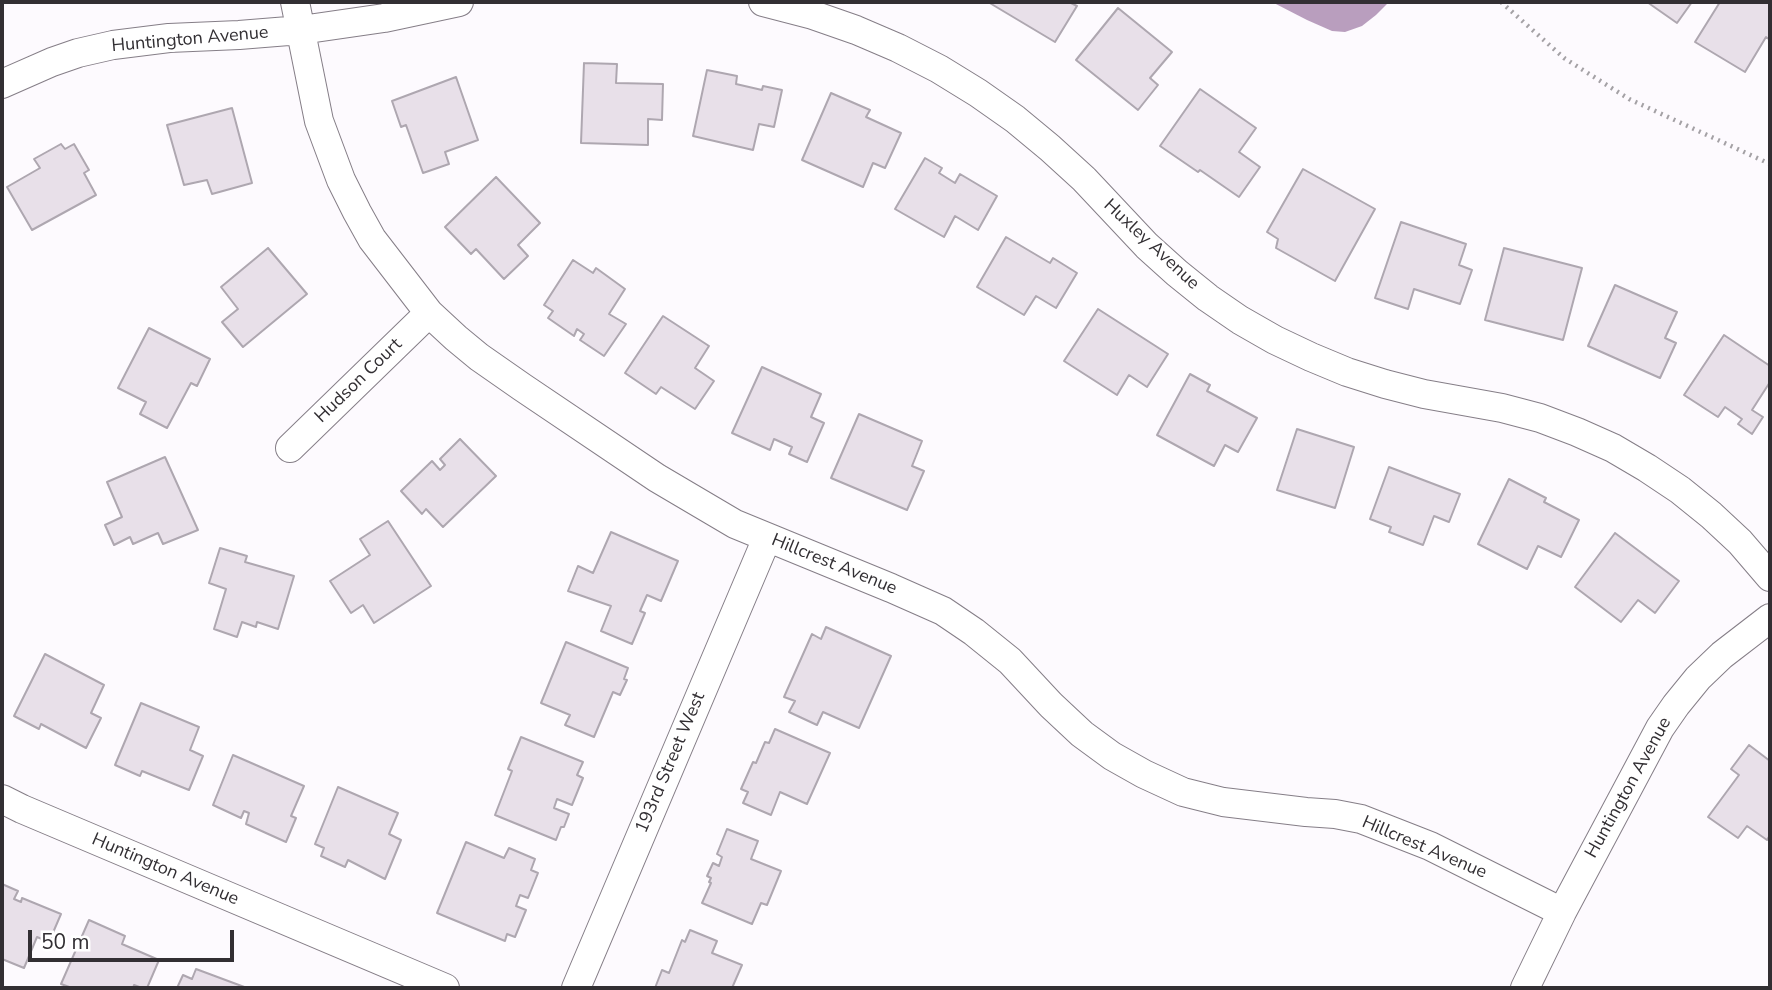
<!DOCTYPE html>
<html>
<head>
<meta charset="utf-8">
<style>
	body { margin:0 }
	#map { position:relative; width:1772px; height:990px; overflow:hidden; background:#fdfafe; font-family:"Nunito Sans",sans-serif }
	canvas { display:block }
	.frame { position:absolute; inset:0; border:4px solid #322f33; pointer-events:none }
	.scale { position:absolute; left:28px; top:930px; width:206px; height:32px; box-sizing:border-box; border:4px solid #322f33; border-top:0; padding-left:9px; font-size:21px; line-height:24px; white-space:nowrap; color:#322f33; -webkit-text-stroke:5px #fff; paint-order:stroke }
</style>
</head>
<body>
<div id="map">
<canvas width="1772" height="990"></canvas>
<div class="frame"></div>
<div class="scale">50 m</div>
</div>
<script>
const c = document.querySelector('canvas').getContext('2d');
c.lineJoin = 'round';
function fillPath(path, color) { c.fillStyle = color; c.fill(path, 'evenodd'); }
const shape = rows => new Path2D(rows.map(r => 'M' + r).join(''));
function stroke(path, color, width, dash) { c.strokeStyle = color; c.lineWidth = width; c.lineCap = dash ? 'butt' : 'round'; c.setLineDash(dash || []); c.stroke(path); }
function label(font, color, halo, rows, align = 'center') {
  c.font = font + ' "Nunito Sans",sans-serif'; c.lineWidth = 5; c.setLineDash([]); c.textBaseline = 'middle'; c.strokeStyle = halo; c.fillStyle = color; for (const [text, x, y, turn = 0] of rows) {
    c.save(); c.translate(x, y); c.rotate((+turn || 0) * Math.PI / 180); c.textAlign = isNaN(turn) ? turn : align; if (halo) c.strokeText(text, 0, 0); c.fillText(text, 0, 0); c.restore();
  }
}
fillPath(shape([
	[1272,2,1389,2,1376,15,1362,26,1345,32,1332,31,1307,20]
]), '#b99ebe');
const building = shape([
	[988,2,1069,2,1077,6,1055,42,988,2],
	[1647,2,1692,2,1677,23,1647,2],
	[1720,2,1770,2,1770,40,1766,37,1745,72,1695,42,1720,2],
	[1118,8,1172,52,1150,78,1158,85,1138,110,1076,60,1118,8],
	[584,63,617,64,616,83,663,84,662,120,648,119,648,145,581,143,584,63],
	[707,70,737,76,736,84,762,90,763,86,782,90,774,127,759,124,753,150,693,136,707,70],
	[456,77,478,140,445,152,449,164,423,173,406,125,401,127,392,101,456,77],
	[1200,89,1256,128,1239,152,1260,167,1239,197,1200,170,1198,172,1160,146,1200,89],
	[831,93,870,110,866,117,901,133,885,168,873,163,863,187,802,160,831,93],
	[232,108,252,183,212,194,207,180,184,185,167,125,232,108],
	[61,144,65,149,74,144,89,170,84,173,96,195,32,230,7,187,40,168,34,159,61,144],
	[925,158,942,168,939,173,955,183,960,174,997,196,978,230,955,216,944,237,895,209,925,158],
	[1303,169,1375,209,1335,281,1276,248,1278,239,1267,232,1303,169],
	[496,177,540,223,518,245,528,256,504,279,476,249,471,254,445,227,496,177],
	[1401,222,1466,244,1459,265,1472,270,1460,304,1414,289,1408,309,1375,298,1401,222],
	[1006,237,1050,263,1053,258,1077,273,1056,308,1036,296,1024,315,977,287,1006,237],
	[268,248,307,294,243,347,222,322,238,309,221,287,268,248],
	[1504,248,1582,268,1563,340,1485,320,1504,248],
	[573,260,593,273,596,268,625,289,609,314,626,324,604,356,580,340,584,334,577,329,574,336,548,318,553,311,544,305,573,260],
	[1615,285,1677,312,1665,338,1676,343,1660,378,1588,346,1615,285],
	[1098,309,1168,354,1147,387,1129,375,1117,395,1064,361,1098,309],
	[663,316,709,346,695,368,714,381,695,409,661,387,656,394,625,373,663,316],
	[149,328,210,359,197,386,191,383,167,428,140,414,146,402,118,388,149,328],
	[1724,335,1770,366,1770,382,1752,410,1763,417,1752,434,1738,424,1742,419,1725,407,1718,417,1684,395,1724,335],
	[762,367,821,394,811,417,824,423,807,462,789,454,792,447,774,439,770,450,732,433,762,367],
	[1190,374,1210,385,1207,391,1257,418,1238,452,1225,445,1214,466,1157,435,1190,374],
	[859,414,922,441,912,466,924,471,907,510,831,478,859,414],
	[1297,429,1354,447,1335,508,1277,490,1297,429],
	[460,439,496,476,443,527,426,509,422,514,401,491,432,461,440,470,445,465,440,459,460,439],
	[165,457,198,530,163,544,158,533,133,544,130,537,114,545,105,525,122,517,107,482,165,457],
	[1389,467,1460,494,1449,522,1434,516,1423,545,1389,532,1391,527,1370,519,1389,467],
	[1509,479,1546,498,1544,502,1579,520,1561,557,1538,546,1527,569,1478,544,1509,479],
	[388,521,431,586,374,623,363,605,351,613,330,581,370,555,360,539,388,521],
	[611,532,678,561,661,601,647,595,640,611,645,613,632,644,601,631,611,606,568,591,578,566,593,573,611,532],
	[1615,533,1679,581,1655,613,1638,600,1621,622,1575,587,1615,533],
	[220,548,247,556,245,562,294,576,278,629,257,622,256,627,242,622,237,637,214,629,226,589,209,583,220,548],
	[826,627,891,656,859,728,823,712,817,725,789,712,795,701,784,697,812,634,821,639,826,627],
	[566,642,628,668,624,679,627,680,620,695,613,692,594,737,565,725,570,715,541,703,566,642],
	[45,654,104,685,91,713,101,718,86,748,41,724,39,729,14,716,45,654],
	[141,703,199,727,190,750,203,756,189,790,142,771,140,776,115,765,141,703],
	[775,729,830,753,807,804,780,792,771,815,743,803,748,792,741,789,753,762,756,763,765,742,769,743,775,729],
	[521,737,583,762,577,775,583,778,572,805,557,799,554,808,569,814,564,827,561,827,556,840,495,815,512,771,508,769,521,737],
	[1749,745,1770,761,1770,835,1767,840,1747,826,1738,838,1708,817,1739,775,1731,769,1749,745],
	[233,755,304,786,291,816,296,818,286,842,246,824,249,813,244,811,241,818,213,805,233,755],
	[338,787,398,813,389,834,401,840,385,879,348,860,345,867,321,856,324,848,315,844,338,787],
	[727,829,758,841,751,859,781,871,767,905,761,903,752,924,702,903,711,883,709,882,711,878,707,876,713,863,719,866,722,857,717,854,727,829],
	[466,842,504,858,509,848,535,859,531,870,538,873,528,898,520,895,516,906,526,910,515,937,507,934,505,941,437,913,466,842],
	[2,884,18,891,14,899,21,902,22,898,61,914,49,942,37,937,24,968,2,959,2,884],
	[89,920,125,936,122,944,159,960,147,988,142,988,134,985,133,988,72,988,61,984,89,920],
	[690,930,717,941,712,953,742,965,732,988,655,988,662,970,669,973,682,940,685,942,690,930],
	[196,969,247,988,177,988,183,975,192,979,196,969]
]);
fillPath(building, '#e8e0e9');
stroke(building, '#aea7b0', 2);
const minor = shape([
	[295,2,319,121,341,180,357,212,372,239,429,313,456,338,479,357,522,387,657,478,735,524,891,588,943,611,974,632,1010,661,1051,705,1082,734,1112,756,1144,774,1183,792,1223,802,1306,812,1335,814,1361,819,1430,846,1562,912],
	[763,2,813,15,856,30,898,48,939,69,978,93,1015,119,1050,148,1084,179,1147,246,1177,273,1208,298,1240,320,1275,340,1311,357,1347,372,1385,384,1424,394,1502,408,1540,418,1577,432,1613,448,1647,468,1680,490,1711,515,1740,542,1770,577],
	[2,84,52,62,78,53,113,45,169,38,239,35,301,30,384,18,459,2],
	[290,448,429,313],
	[2,799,22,809,445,988],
	[576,988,767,538],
	[1525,988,1562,912,1660,728,1676,705,1698,678,1722,655,1770,618]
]);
stroke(minor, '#857e87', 30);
stroke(shape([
	[1501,2,1564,58,1629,99,1770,164]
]), '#a4a1a5', 4.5, [2, 5]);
stroke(minor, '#fff', 28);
label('18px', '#322f33', '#fff', [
	["Huntington Avenue",190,40,-5],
	["Huxley Avenue",1151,245,43],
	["Hudson Court",359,381,-44],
	["Hillcrest Avenue",834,565,22],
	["193rd Street West",671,763,-67],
	["Huntington Avenue",1629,788,-61],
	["Hillcrest Avenue",1424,848,23],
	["Huntington Avenue",165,870,23]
]);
</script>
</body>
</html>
